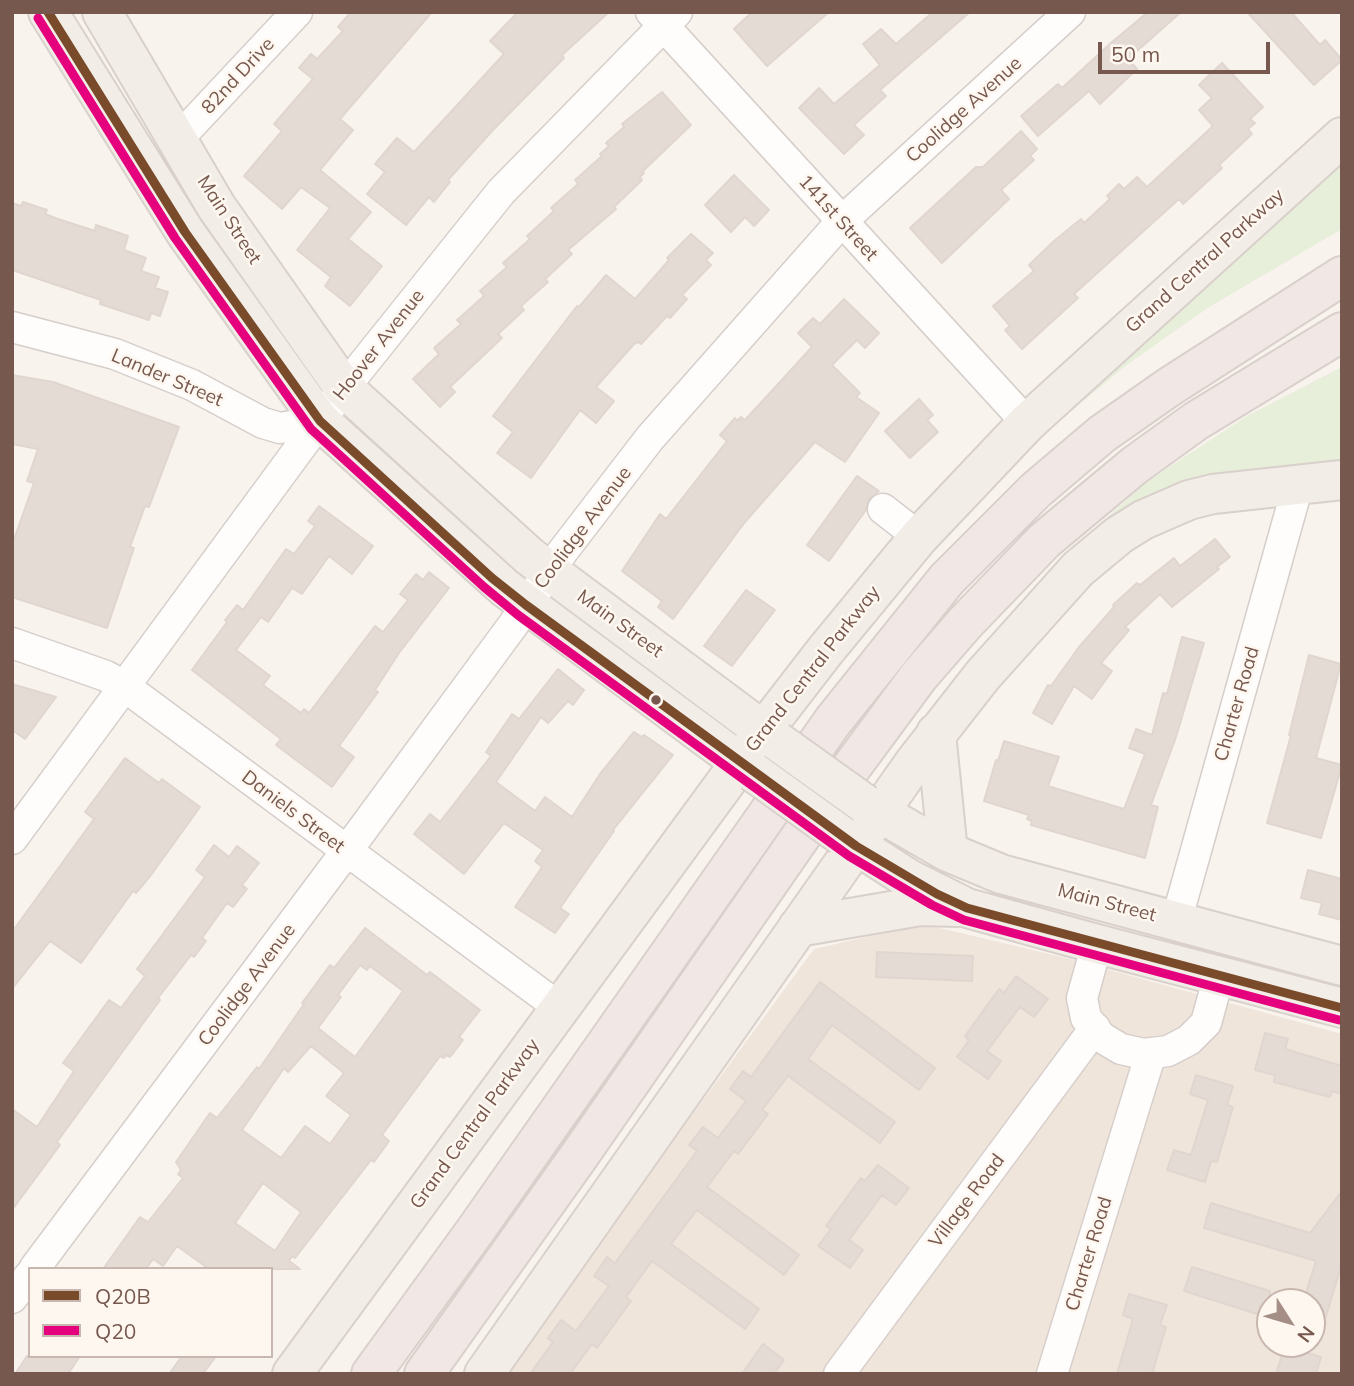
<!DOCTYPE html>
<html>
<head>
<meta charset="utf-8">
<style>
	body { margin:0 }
	#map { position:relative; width:1354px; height:1386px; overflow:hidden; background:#f8f3ed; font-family:Mulish,sans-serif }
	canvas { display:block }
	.frame { position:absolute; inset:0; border:14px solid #76584e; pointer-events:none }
	.legend { position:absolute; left:28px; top:1267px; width:245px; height:91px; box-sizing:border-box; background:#fef7f0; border:2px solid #c8b7af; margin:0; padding:9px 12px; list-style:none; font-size:21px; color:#76584e }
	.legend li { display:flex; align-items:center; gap:14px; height:35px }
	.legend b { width:35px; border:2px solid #c8b7af }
	.north { position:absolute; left:1256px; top:1288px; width:70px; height:70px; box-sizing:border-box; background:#fef7f0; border:2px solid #c8b7af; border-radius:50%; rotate:127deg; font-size:19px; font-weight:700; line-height:28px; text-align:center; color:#76584e }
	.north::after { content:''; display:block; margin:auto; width:24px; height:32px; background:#a48e86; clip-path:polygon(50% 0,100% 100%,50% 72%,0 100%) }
	.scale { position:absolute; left:1098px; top:42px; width:172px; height:32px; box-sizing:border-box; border:4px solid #76584e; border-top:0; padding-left:9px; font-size:21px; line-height:24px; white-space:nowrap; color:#76584e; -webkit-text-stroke:5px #fef7f0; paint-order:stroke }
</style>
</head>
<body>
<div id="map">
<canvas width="1354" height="1386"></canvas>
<div class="frame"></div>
<ul class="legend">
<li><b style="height:9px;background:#7a4b2a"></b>Q20B</li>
<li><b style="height:9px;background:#e5007d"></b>Q20</li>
</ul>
<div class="north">N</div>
<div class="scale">50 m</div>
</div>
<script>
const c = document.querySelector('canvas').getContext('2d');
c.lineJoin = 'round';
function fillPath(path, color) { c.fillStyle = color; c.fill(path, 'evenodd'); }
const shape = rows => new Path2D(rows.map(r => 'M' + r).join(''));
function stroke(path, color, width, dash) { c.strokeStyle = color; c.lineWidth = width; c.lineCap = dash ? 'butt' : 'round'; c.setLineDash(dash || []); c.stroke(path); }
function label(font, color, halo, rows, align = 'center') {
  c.font = font + ' Mulish,sans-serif'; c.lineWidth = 5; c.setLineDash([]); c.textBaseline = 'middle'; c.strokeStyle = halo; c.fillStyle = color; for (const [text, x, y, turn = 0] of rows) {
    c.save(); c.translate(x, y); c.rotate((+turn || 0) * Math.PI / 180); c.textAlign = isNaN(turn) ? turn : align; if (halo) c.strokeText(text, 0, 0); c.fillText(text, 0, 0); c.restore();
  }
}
fillPath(shape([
	[923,924,1066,958,1342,1034,1342,1374,502,1374,814,949],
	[1270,1302,1312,1302,1312,1344,1270,1344]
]), '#f0e5db');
fillPath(shape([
	[1342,152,1342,229,1209,307,1128,364,1048,430,976,501,1039,429],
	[1342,367,1342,462,1181,487,1094,529,1151,479,1247,416]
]), '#e7eed9');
const building = shape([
	[351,12,432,12,340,119,353,130,320,170,371,212,348,239,382,266,350,306,325,286,331,277,297,250,330,208,301,187,282,209,244,176,282,131,274,124,313,79,299,68,311,54,317,59,343,31,338,27,351,12],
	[518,12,609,12,562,55,564,58,492,131,448,180,450,182,434,202,429,197,406,225,367,194,385,172,375,164,397,138,414,152,504,54,490,41,518,12],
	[752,12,829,12,767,66,734,29,752,12],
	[933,12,970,12,880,90,886,96,854,125,864,135,844,154,799,108,819,88,834,104,880,65,863,44,881,29,896,44,933,12],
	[1148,12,1181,12,1128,59,1137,69,1100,104,1089,91,1038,136,1021,116,1058,84,1062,88,1112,42,1148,12],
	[1247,12,1291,12,1320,45,1325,40,1342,60,1314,85,1247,12],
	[1222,63,1263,107,1250,119,1255,123,1248,129,1252,134,1219,165,1222,168,1183,204,1179,199,1074,294,1078,298,1022,349,1005,330,1010,326,993,306,1034,271,1029,265,1054,241,1081,219,1084,223,1110,199,1107,196,1119,184,1124,189,1137,177,1147,187,1213,126,1199,110,1212,98,1199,85,1222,63],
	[662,92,691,125,642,172,644,173,640,177,642,180,614,207,616,209,568,250,572,254,545,279,548,282,521,306,524,310,498,334,502,338,450,387,455,392,440,407,413,379,439,354,434,348,461,324,457,320,484,296,480,291,507,267,503,263,530,239,527,236,554,211,551,208,578,184,575,180,602,156,600,154,609,146,606,143,624,127,622,124,662,92],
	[1021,131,1037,149,1030,156,1034,160,1001,190,1009,199,942,263,910,228,976,167,983,167,1021,131],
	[734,175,769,210,754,226,745,217,731,232,705,205,734,175],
	[23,202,47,210,45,214,58,219,95,231,96,225,128,236,124,250,146,258,141,271,159,277,155,288,168,292,160,316,151,313,149,320,100,304,101,300,12,270,12,203,21,206,23,202],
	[691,234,713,253,706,260,711,265,682,295,687,299,670,318,667,316,641,344,638,342,634,344,596,387,614,401,596,423,580,410,531,478,497,453,513,432,493,416,577,306,579,307,606,275,635,299,669,260,667,258,691,234],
	[844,299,879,333,865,348,857,340,832,365,860,393,856,397,879,413,845,462,815,442,745,522,673,619,658,607,662,601,622,571,660,514,666,519,727,441,720,435,735,418,737,421,741,417,745,420,812,347,798,333,813,318,820,324,844,299],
	[12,375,53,382,179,427,149,507,145,506,130,547,134,548,107,628,12,597,12,545,34,483,27,481,38,449,12,444,12,375],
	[919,399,933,415,927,420,938,432,910,458,885,431,919,399],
	[857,476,879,491,869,499,866,510,829,561,807,545,857,476],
	[319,506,373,546,352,574,329,556,302,594,292,588,268,622,261,617,236,650,270,676,263,685,301,713,304,709,309,713,375,626,383,632,408,600,400,594,416,574,423,580,429,572,449,588,399,653,375,690,378,692,339,746,354,757,332,787,276,745,281,739,192,670,227,622,225,620,237,605,243,610,286,549,294,554,315,526,308,521,319,506],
	[1215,539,1230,557,1217,567,1219,569,1172,607,1160,594,1125,627,1129,630,1101,663,1112,671,1092,699,1074,686,1052,724,1033,713,1048,685,1051,686,1079,647,1114,607,1113,605,1137,583,1140,585,1174,558,1180,566,1215,539],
	[746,590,775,610,732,666,704,646,746,590],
	[1182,637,1204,643,1176,737,1151,805,1158,807,1145,858,1031,825,1032,821,1027,819,1029,815,984,801,996,760,998,761,1004,741,1059,757,1048,786,1124,809,1145,754,1129,748,1136,729,1152,735,1163,693,1167,694,1182,637],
	[1309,655,1341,664,1316,758,1342,765,1321,838,1267,823,1291,735,1289,735,1309,655],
	[558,669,584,690,573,705,568,701,548,723,541,717,496,782,535,811,545,797,572,817,600,774,634,732,642,737,644,735,673,755,613,830,614,831,560,908,569,914,555,933,515,907,542,867,535,861,543,850,504,823,464,874,414,834,430,814,440,822,491,756,486,752,512,714,519,719,558,669],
	[12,684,56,697,25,739,12,730,12,684],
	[125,758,159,783,162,779,200,807,151,875,136,893,133,891,81,963,50,941,12,989,12,932,94,819,85,812,125,758],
	[214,845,229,857,237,846,259,863,242,885,247,889,233,907,227,903,202,938,206,941,194,957,191,955,158,998,160,1000,57,1142,60,1145,12,1210,12,1109,37,1127,74,1071,63,1063,109,1000,121,1008,145,976,137,969,205,877,196,870,214,845],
	[1308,870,1342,879,1342,920,1319,914,1322,903,1301,898,1308,870],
	[365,928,427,975,430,972,480,1010,459,1037,463,1040,450,1057,446,1055,444,1058,440,1056,382,1135,389,1141,374,1162,371,1160,295,1258,292,1256,289,1261,300,1269,209,1269,177,1246,163,1266,153,1259,146,1269,103,1269,140,1217,148,1222,183,1178,178,1174,181,1170,176,1162,210,1113,217,1118,257,1067,259,1069,304,1004,302,1003,330,965,334,968,365,928],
	[360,965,367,970,370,966,403,991,355,1057,318,1028,341,997,338,995,360,965],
	[311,1046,344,1073,326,1096,351,1115,330,1144,305,1126,281,1158,242,1130,284,1068,288,1072,311,1046],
	[263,1183,301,1212,275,1251,235,1223,263,1183],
	[877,952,973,956,972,981,876,977,877,952],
	[1016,976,1048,999,1034,1017,1020,1007,987,1051,1001,1061,988,1079,957,1057,969,1040,965,1036,999,989,1004,993,1016,976],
	[820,982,935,1068,919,1090,832,1025,808,1059,895,1122,880,1143,788,1076,762,1110,768,1114,738,1154,734,1151,707,1187,799,1255,784,1275,697,1210,671,1244,759,1309,745,1329,652,1261,626,1297,631,1301,597,1348,592,1344,570,1374,530,1374,553,1342,548,1338,561,1320,576,1331,609,1286,594,1276,607,1257,615,1263,697,1151,689,1145,703,1127,718,1138,746,1101,730,1089,743,1071,751,1077,820,982],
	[1265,1033,1288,1039,1285,1049,1342,1066,1342,1094,1332,1091,1330,1097,1274,1082,1275,1075,1255,1070,1265,1033],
	[1196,1075,1233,1086,1227,1105,1233,1107,1217,1162,1211,1161,1205,1182,1167,1170,1174,1150,1191,1155,1208,1100,1190,1094,1196,1075],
	[878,1165,909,1188,896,1205,882,1195,849,1240,863,1250,850,1268,818,1246,831,1229,826,1226,861,1178,865,1181,878,1165],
	[1342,1191,1342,1263,1317,1346,1312,1346,1312,1302,1303,1302,1316,1261,1204,1228,1211,1203,1310,1233,1342,1191],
	[1192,1267,1270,1291,1270,1318,1184,1291,1192,1267],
	[1129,1294,1167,1305,1160,1325,1166,1327,1152,1374,1117,1374,1133,1319,1123,1315,1129,1294],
	[763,1344,784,1360,774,1374,742,1374,763,1344],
	[1285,1346,1321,1357,1316,1374,1276,1374,1285,1346],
	[27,1356,80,1356,68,1374,15,1374,27,1356],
	[182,1356,216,1356,203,1374,169,1374,182,1356]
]);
fillPath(building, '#e4dbd5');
stroke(building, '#e1d6cf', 2);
const minor = shape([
	[651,12,1027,423],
	[178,139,297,12],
	[12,327,115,354,192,385,263,423,280,428,320,421],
	[883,509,919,537],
	[12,643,106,676,124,686,560,1008],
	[12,839,344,388,501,192,677,12],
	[1176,922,1298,485],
	[1097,944,1082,998,1086,1018,1101,1037,1121,1049,1144,1054,1168,1051,1189,1040,1206,1023,1219,976],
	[34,1269,360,833,513,625,563,551,650,438,841,222,1070,12],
	[12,1298,30,1275],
	[839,1374,1095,1028],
	[1052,1374,1151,1053]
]);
const major = shape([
	[48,12,185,232,320,421,505,588,753,772],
	[102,12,216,206,344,388,529,556,777,741],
	[936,733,948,852],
	[865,804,948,852,1001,874,1342,966],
	[842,836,909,879,967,908,1097,944,1342,1008],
	[798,927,920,906,958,907],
	[292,1374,764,730,825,651,919,537,1027,423,1342,137],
	[484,1374,914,763,983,675,1078,569,1119,535,1143,520,1189,500,1213,494,1342,480]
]);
const highway = shape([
	[371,1374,475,1231,833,721,947,579,1036,490,1102,434,1169,387,1342,276],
	[424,1374,579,1156,808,826,919,676,965,623,1045,540,1135,465,1196,421,1342,332]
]);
stroke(minor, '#d6ceca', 33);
stroke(major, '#d9d0cb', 42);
stroke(highway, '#d9d0cb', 42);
stroke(minor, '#fefdfc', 30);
stroke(major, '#f2ede7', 38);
stroke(highway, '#f1e8e5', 38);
const majorBridge = shape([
	[777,741,865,804],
	[753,772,842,836]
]);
stroke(majorBridge, '#d9d0cb', 42, []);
stroke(majorBridge, '#f2ede7', 38);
stroke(shape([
	[48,12,185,232,320,421,492,578,526,605,856,846,937,894,967,908,1342,1008]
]), '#7a4b2a', 9);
stroke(shape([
	[38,18,175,238,311,429,484,587,518,615,849,856,932,905,964,920,1339,1020]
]), '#e5007d', 9);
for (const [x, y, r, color] of [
	[656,700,6,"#76584e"]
]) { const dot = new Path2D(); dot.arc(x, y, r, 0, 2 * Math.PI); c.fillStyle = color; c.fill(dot); stroke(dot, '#fef7f0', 2.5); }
label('19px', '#76584e', '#fef7f0', [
	["82nd Drive",238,76,-47],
	["Coolidge Avenue",964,110,-42],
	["141st Street",838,218,48],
	["Main Street",229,220,57],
	["Grand Central Parkway",1205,261,-42],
	["Hoover Avenue",379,345,-52],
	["Lander Street",167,378,23],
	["Coolidge Avenue",583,528,-53],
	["Main Street",620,624,36],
	["Grand Central Parkway",813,669,-52],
	["Charter Road",1237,704,-74],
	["Daniels Street",293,812,37],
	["Main Street",1107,903,15],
	["Coolidge Avenue",247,985,-53],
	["Grand Central Parkway",475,1124,-54],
	["Village Road",967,1201,-53],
	["Charter Road",1089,1254,-73]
]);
</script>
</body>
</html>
